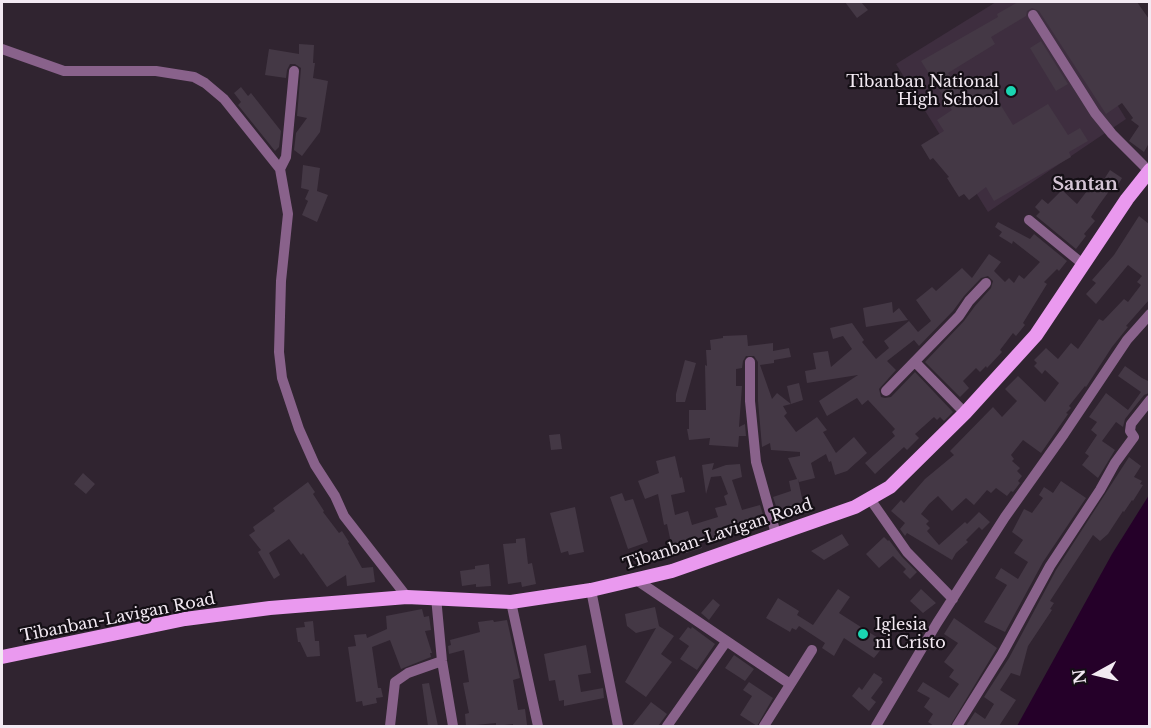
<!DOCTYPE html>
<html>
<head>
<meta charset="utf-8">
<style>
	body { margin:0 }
	#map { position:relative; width:1151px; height:728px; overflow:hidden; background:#302430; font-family:"Libre Baskerville",serif }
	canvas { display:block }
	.frame { position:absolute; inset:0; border:3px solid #f2e9f2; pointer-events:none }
	.north { position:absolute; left:1067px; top:644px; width:60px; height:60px; -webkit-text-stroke:4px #140f15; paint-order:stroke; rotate:262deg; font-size:16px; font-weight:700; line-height:24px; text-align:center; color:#f2e9f2 }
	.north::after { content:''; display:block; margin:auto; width:21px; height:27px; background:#f2e9f2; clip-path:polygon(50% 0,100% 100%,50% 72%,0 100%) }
</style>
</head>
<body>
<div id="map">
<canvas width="1151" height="728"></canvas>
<div class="frame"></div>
<div class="north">N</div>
</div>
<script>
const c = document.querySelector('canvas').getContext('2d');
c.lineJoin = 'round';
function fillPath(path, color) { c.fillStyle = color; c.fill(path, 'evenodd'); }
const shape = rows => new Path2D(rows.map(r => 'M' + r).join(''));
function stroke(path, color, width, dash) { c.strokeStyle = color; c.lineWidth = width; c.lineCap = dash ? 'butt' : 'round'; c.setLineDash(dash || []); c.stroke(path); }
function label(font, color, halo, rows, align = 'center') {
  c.font = font + ' "Libre Baskerville",serif'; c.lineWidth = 4.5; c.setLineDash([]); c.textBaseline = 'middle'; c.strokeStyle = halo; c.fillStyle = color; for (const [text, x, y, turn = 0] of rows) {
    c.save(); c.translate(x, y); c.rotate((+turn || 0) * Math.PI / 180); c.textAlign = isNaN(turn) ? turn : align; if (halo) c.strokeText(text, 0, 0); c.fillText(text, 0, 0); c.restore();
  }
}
fillPath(shape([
	[996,2,1054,2,1126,119,988,212,896,64]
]), '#3e2e3f');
fillPath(shape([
	[1149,495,1149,726,1017,726,1112,554]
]), '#250029');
fillPath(shape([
	[845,2,861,2,868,10,857,18],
	[1018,2,1137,2,1149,19,1149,143,1144,152,1129,141,1139,126,1131,120,1133,118,1122,103,1106,114,1039,11,1032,8,1027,11,1026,16,991,37,995,44,948,73,962,92,984,78,1013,125,1048,104,1068,135,1080,128,1088,141,1069,152,1071,157,994,201,986,187,969,200,964,194,959,197,947,178,949,177,933,158,930,160,921,145,944,131,937,120,952,110,921,61,998,17,997,14],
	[1041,41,1068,84,1056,91,1030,48],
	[299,44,314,45,313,63,315,63,313,78,328,81,320,132,302,156,294,150,296,133,307,118,297,116,301,68,295,64,290,64,287,70,286,78,265,75,269,49,299,54],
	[241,87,248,96,251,93,281,131,279,147,275,151,238,105,241,102,234,93],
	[303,165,320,168,317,191,328,195,317,222,302,215,308,201,305,199,309,190,301,188],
	[1110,170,1122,178,1118,185,1115,183,1099,205,1091,217,1095,221,1084,234,1086,236,1076,249,1036,216,1040,212,1035,207,1042,199,1048,204,1062,190,1077,204,1087,191,1089,193,1098,182,1101,184],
	[1139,216,1149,224,1149,300,1126,326,1128,327,1112,347,1086,387,1085,386,1069,406,1071,408,1066,413,1068,414,1041,453,1023,440,1011,455,1014,459,1012,461,1020,468,1017,471,1022,476,1018,481,1020,483,1013,492,1011,491,1007,496,996,488,991,493,987,490,974,505,966,498,952,511,938,496,929,504,921,514,929,521,926,524,930,528,927,531,939,545,965,522,967,524,979,512,990,522,982,530,979,527,966,540,968,542,956,553,952,560,907,533,905,536,900,529,905,523,891,511,901,500,904,503,925,479,954,455,950,451,993,407,1002,417,1017,401,1005,389,1018,376,1045,402,1059,383,1045,370,1042,374,1034,366,1037,363,1034,360,1046,348,1058,359,1071,343,1078,349,1099,319,1103,321,1124,299,1128,302,1141,285,1137,282,1142,276,1128,265,1096,304,1086,294,1096,283,1092,280,1114,255],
	[998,222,1030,239,1034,234,1067,261,1059,271,1057,269,1044,282,1047,284,1023,323,1025,325,1016,336,1013,333,1000,350,1002,352,987,368,986,366,980,372,976,368,963,381,969,388,960,397,925,362,964,321,975,306,991,288,993,281,988,276,981,278,964,296,953,311,919,346,914,340,887,361,896,370,879,389,881,397,885,398,891,397,915,372,953,412,944,421,940,417,937,420,934,417,915,434,919,438,907,450,904,447,875,474,865,463,895,436,892,432,895,429,868,400,862,405,857,398,827,416,819,401,858,375,807,383,805,371,816,369,813,353,828,351,831,367,852,349,843,336,833,339,830,328,852,323,864,340,862,342,876,359,889,348,884,341,909,321,918,332,931,321,916,300,932,287,936,291,962,268,972,278,989,254,1001,262,994,271,1005,282,1009,278,1014,283,1019,275,1024,279,1040,262,1013,241,1012,244,999,236,1002,232,995,227],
	[892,302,893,313,899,308,908,320,866,327,863,308],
	[747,335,748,346,773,343,773,351,789,348,791,357,774,360,774,363,760,365,772,399,777,393,791,404,783,406,787,413,784,416,796,432,817,417,827,430,823,432,836,453,854,437,867,453,847,471,835,475,831,461,829,462,826,454,811,463,815,478,799,482,798,479,803,503,788,507,789,512,779,515,773,497,791,491,789,481,797,479,788,458,800,456,800,452,771,450,770,443,762,447,758,401,758,362,754,356,746,356,743,361,742,368,736,369,736,386,742,386,739,427,745,424,746,436,739,436,738,447,709,445,710,438,689,440,687,429,689,429,689,410,706,410,705,365,707,366,706,350,711,350,710,340,723,338,723,336],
	[685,360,696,363,685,402,676,402,676,394],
	[1125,366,1142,378,1148,381,1149,380,1149,393,1144,395,1125,419,1123,427,1116,422,1102,441,1115,450,1098,478,1082,465,1089,456,1085,453,1097,435,1091,430,1097,422,1089,417,1106,393,1128,410,1141,392,1118,376],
	[799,383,803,400,791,404,787,386],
	[560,434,562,449,551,450,549,435],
	[675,456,680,478,682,477,685,492,671,495,675,515,688,511,692,525,718,517,715,508,727,505,724,496,728,494,721,476,711,477,706,494,702,465,714,463,712,470,726,465,740,464,742,477,732,480,742,510,760,505,765,521,746,525,747,528,728,534,729,535,701,543,702,548,686,553,685,549,670,553,668,544,671,543,667,524,664,525,658,494,645,499,638,481,659,473,656,461],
	[1129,457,1141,466,1134,477,1142,481,1140,484,1143,485,1133,501,1132,500,1124,512,1123,511,1108,534,1100,541,1093,535,1050,601,1054,603,1050,609,1052,610,1028,646,1020,676,1011,673,1000,690,1016,700,999,726,966,726,975,712,985,719,994,704,984,697,1009,658,1056,570],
	[83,473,95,484,86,494,74,484],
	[1061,481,1086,498,1043,562,1005,632,984,622,1007,585,995,578,1001,568,1018,579,1028,562,1014,553,1023,540,1012,532,1024,509,1032,513,1043,498,1039,495,1044,487,1053,493],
	[308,482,315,492,313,494,324,511,323,512,339,533,342,531,349,542,348,543,362,568,373,567,375,582,347,586,346,575,327,587,303,553,301,555,289,539,269,553,280,575,274,579,258,552,261,550,249,535,255,531,253,527,275,511,273,508],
	[622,493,625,501,633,499,648,542,628,549,610,497],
	[575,507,584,552,569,555,568,551,561,553,550,513],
	[842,534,849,545,824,560,811,551],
	[884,537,888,541,889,540,902,557,917,572,910,579,903,572,906,569,893,556,879,568,866,554],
	[525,538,528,564,532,563,536,584,522,587,521,582,508,584,503,544,516,543,516,539],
	[489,564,491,586,476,587,476,584,462,586,460,571,475,569,475,566],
	[838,589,850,597,839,613,886,643,874,658,844,638,834,656,822,648,825,643,799,626,796,630,792,628,790,632,766,618,778,598,799,611,797,615,813,625],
	[921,589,936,603,923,613,910,601],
	[713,599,720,605,709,620,701,613],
	[655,607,659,626,674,636,661,654,672,662,646,697,625,682,656,628,636,633,627,626,625,614],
	[422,609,424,617,429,616,431,630,425,631,432,653,430,653,431,657,401,669,390,640,372,647,378,688,381,688,383,697,376,698,377,703,363,706,362,701,356,702,348,647,356,646,354,635,366,634,367,638,387,629,386,616],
	[954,618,997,648,950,726,934,726,928,722,933,714,924,707,930,698,917,691,923,682,949,698,959,684,949,677,954,670,944,662,958,643,944,634],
	[493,620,494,622,507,620,520,678,513,680,518,710,525,709,527,725,513,726,513,724,496,726,496,723,466,726,465,714,469,713,463,683,469,682,464,650,449,654,448,646,451,645,450,640,480,632,478,622],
	[313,621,315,641,319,641,320,656,307,657,300,642,298,642,296,628,305,627,304,622],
	[688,627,691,629,692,627,715,644,697,670,680,659,689,646,679,639],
	[586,645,591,673,578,675,581,692,603,688,604,698,564,706,564,700,559,701,555,680,549,681,544,654],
	[734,655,754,669,745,681,725,668],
	[874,673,882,678,881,680,883,682,871,698,876,702,869,711,852,696,859,687,862,690],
	[749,682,773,698,757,726,740,715,752,696,743,690],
	[429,683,438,726,428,726,422,684],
	[651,702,667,714,658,726,632,726]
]), '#443845');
stroke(shape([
	[1033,15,1095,113,1112,134,1149,171],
	[2,49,64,71,156,71,194,77,205,83,224,99,280,169,288,214,281,281,279,352,282,378,299,429,315,465,335,496,344,516,407,597],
	[280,169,286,157,294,71],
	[1029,220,1084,265],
	[750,362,750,401,756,462,776,534],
	[915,362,965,413],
	[886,391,959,316,969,301,986,283],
	[870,499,907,552,953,599],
	[638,581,790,684],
	[591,590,618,726],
	[436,597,442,661,453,726],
	[511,602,538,726],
	[390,726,395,682,408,673,442,661],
	[667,726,726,642],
	[764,726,812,650],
	[876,726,937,623,1005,517,1064,434,1127,340,1150,314],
	[957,726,1002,654,1050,566,1100,490,1115,463,1134,437,1130,431,1131,424,1150,400]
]), '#89628b', 10);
stroke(shape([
	[2,657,185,619,270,608,407,597,511,602,591,590,672,571,855,507,890,487,965,413,1036,335,1127,199,1150,170]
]), '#ea99ef', 14);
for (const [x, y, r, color] of [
	[1011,91,6,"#1ad5b2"],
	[863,634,6,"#1ad5b2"]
]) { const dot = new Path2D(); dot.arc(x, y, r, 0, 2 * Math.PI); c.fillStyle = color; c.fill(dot); stroke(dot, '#140f15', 2); }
label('16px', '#f2e9f2', '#140f15', [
	["Tibanban National",999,82],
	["High School",999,100],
	["Iglesia",875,625,"left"],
	["ni Cristo",875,643,"left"]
], 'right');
label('16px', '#f2e9f2', '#140f15', [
	["Tibanban-Lavigan Road",718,535,-18],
	["Tibanban-Lavigan Road",118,618,-11]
]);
label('bold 18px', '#d5c5d5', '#140f15', [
	["Santan",1085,185]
]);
</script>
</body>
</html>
